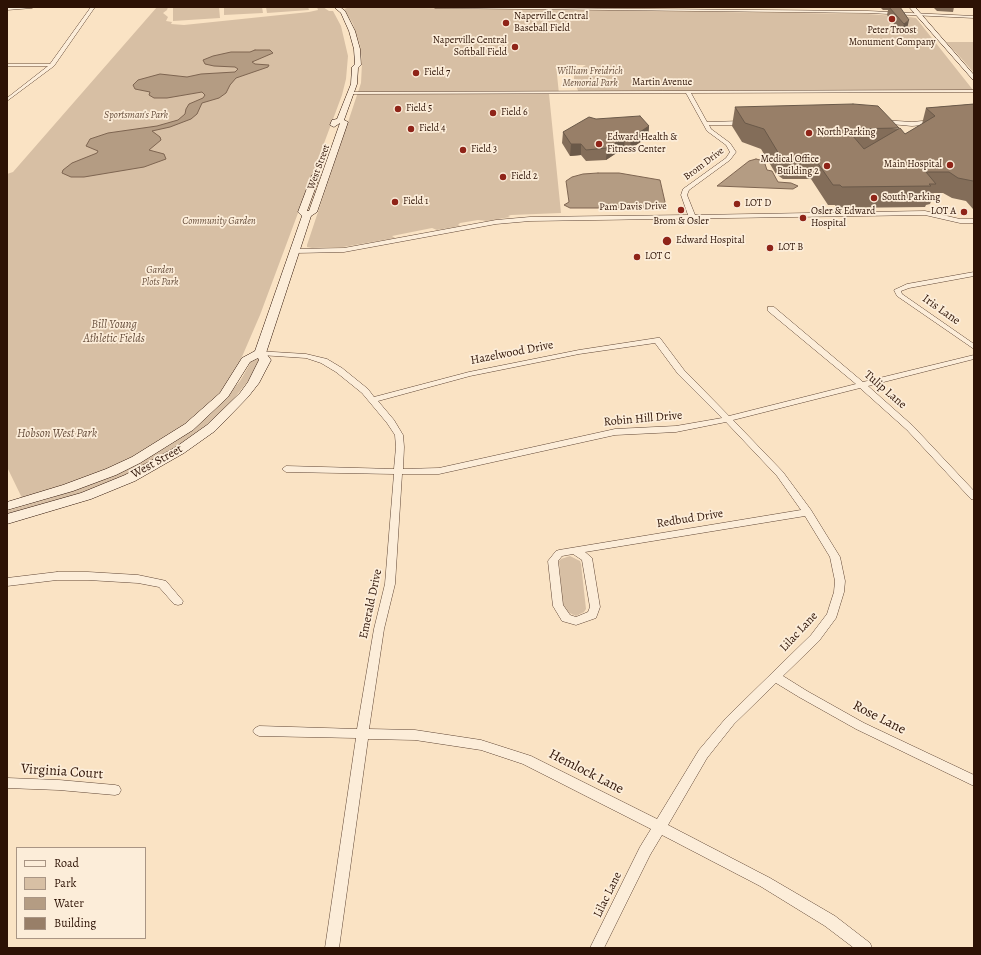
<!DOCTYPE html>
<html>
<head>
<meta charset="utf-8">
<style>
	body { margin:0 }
	#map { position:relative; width:981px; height:955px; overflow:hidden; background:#fae3c4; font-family:Alegreya,serif }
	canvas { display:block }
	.frame { position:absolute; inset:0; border:8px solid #2d1205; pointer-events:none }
	.legend { position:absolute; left:16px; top:847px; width:130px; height:92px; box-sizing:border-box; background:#fcedd9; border:1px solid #a99584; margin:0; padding:5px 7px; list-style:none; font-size:12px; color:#2d1205 }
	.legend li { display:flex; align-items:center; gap:8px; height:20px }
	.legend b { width:20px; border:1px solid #a99584 }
</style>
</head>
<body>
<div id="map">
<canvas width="981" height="955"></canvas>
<div class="frame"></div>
<ul class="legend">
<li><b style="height:5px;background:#fcedd9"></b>Road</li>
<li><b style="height:11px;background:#d7bfa4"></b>Park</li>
<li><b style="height:11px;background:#b49c83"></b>Water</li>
<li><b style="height:11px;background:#987f68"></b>Building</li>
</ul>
</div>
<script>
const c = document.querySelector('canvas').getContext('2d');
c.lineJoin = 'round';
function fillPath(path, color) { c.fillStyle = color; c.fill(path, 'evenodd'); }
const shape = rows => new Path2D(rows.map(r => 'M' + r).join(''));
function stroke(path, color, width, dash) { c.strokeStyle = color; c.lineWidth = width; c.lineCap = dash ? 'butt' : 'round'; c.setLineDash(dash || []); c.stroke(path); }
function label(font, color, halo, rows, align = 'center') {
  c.font = font + ' Alegreya,serif'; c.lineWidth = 3.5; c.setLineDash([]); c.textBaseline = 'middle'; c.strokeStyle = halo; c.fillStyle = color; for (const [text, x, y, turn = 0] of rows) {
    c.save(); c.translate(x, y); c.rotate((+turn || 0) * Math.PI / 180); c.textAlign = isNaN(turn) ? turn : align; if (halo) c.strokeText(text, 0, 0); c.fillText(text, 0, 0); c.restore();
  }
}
fillPath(shape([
	[157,7,168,7,167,10,163,13,168,17,166,21,172,22,171,24,184,25,309,12,318,10,317,7,323,7,329,11,333,11,341,26,348,56,346,79,342,95,260,315,238,366,226,386,209,404,175,432,127,460,91,476,22,498,7,467,7,174,13,172],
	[173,7,219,7,220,18,173,21],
	[224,7,262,7,263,13,224,15],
	[266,7,308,7,309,10,267,13],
	[350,7,868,14,909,17,916,18,973,90,578,91,574,79,574,72,586,65,556,65,559,94,549,94,561,213,511,215,508,216,510,217,487,221,478,220,460,223,458,225,460,226,437,230,432,228,392,236,395,238,343,247,312,248,307,247,307,245,361,83,362,63,360,45,353,24,344,9],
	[946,42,974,42,974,73,960,57],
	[260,358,252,376,228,406,217,418,183,444,124,476,77,495,7,515,7,511,54,497,135,464,170,445,192,429,216,409,240,381,251,362],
	[570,556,580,561,581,564,586,609,584,612,576,616,565,611,563,608,559,561,561,559]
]), '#d7bfa4');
const water = shape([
	[255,50,270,50,273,53,252,62,255,64,269,65,268,67,236,78,230,85,226,93,219,98,202,103,197,114,191,119,170,127,152,131,160,137,161,140,149,150,164,154,166,159,144,167,84,177,71,177,62,173,63,170,72,163,97,153,98,151,86,146,90,139,108,133,157,126,178,120,185,114,186,109,189,104,203,98,205,95,202,92,167,98,154,98,149,95,150,92,135,89,133,85,138,80,160,74,187,77,201,74,235,72,238,69,235,67,214,66,205,64,203,60,213,56,231,52,250,52,255,50],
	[756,159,764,161,767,170,772,171,778,182,791,183,798,186,793,189,717,186,749,161,756,159],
	[598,173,619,173,660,180,665,202,660,208,570,208,564,205,569,202,566,181,572,177,583,174,598,173]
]);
fillPath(water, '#b49c83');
stroke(water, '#7e6551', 1);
const street = shape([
	[34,7,32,8,7,10,7,8,34,7],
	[91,7,95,7,54,66,7,101,7,98,48,66,7,66,7,64,50,64,91,7],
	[433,7,868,11,974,16,974,18,868,13,435,8,433,7],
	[974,90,974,92,691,93,707,122,743,121,746,123,743,125,709,125,711,129,730,143,736,152,730,160,689,190,687,195,695,215,925,211,960,219,974,219,974,223,960,223,925,215,530,221,496,224,344,252,295,253,292,251,295,249,344,248,496,220,530,217,688,215,681,195,683,189,726,158,730,152,726,145,707,131,686,93,348,94,348,92,350,92,974,90],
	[882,120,912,122,933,120,936,122,933,124,912,126,880,123,880,121,882,120],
	[974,272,974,276,909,288,901,291,902,294,974,344,974,349,897,296,894,290,907,284,974,272],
	[768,307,774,307,863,382,974,355,974,359,868,386,913,426,974,491,974,500,971,499,907,430,860,388,733,420,783,472,811,510,840,557,845,581,844,592,836,618,819,641,783,676,807,691,864,723,974,775,974,786,856,729,799,697,776,683,734,724,707,758,668,825,770,878,835,916,870,943,872,948,854,948,825,926,760,886,662,835,650,855,604,948,590,948,640,847,651,829,523,764,481,750,415,740,368,739,339,948,325,948,356,738,259,736,255,734,253,731,255,728,259,726,357,729,374,629,385,584,394,474,286,472,282,469,286,466,394,469,396,447,395,435,387,423,362,393,336,372,321,363,306,358,260,355,256,353,257,351,306,354,327,359,342,368,368,389,374,397,469,372,579,350,657,338,660,338,684,370,729,416,856,384,768,311,768,307],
	[655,343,678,374,722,418,676,426,615,429,439,468,403,469,404,447,403,435,394,420,378,401,470,376,579,354,655,343],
	[726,422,777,476,801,510,559,550,556,551,548,561,553,606,562,621,576,625,596,618,600,607,592,558,585,552,805,516,830,557,835,581,834,592,827,614,811,635,726,718,699,750,657,819,531,756,481,740,415,730,369,729,384,629,395,584,402,474,439,474,615,435,676,432,726,422],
	[573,554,582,560,590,607,588,612,576,617,570,615,563,605,558,561,562,556,573,554],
	[57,572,88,572,138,575,162,580,166,581,183,601,182,604,178,605,174,604,159,587,138,583,88,580,57,580,7,586,7,578,57,572],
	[7,778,59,780,115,785,119,786,121,790,119,794,115,795,59,790,7,788,7,778]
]);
const secondary = shape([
	[334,7,340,7,345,11,355,31,360,49,361,65,358,68,357,84,344,120,348,122,317,212,311,216,266,353,271,360,259,383,248,397,215,431,184,453,135,481,91,499,7,524,7,514,81,493,125,475,176,447,207,425,240,393,248,382,259,360,258,358,250,362,228,397,193,430,140,463,116,475,73,491,7,510,7,502,63,485,106,469,132,457,185,424,220,393,242,358,255,351,302,216,298,212,312,175,316,173,320,175,307,211,309,211,340,123,334,127,330,125,332,120,337,119,351,84,352,67,355,64,354,49,349,31,341,13,334,7],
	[909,7,915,7,974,75,974,81,909,7]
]);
stroke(street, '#604635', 1);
stroke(secondary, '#2d1205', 1);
fillPath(street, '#fcedd9');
fillPath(secondary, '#fcedd9');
fillPath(shape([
	[880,7,900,7,907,29,901,33,887,15,888,10,883,10],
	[933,7,954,7,953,12,937,11],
	[974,104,974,209,973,209,966,201,952,198,943,193,934,193,930,204,926,205,925,207,837,208,835,205,828,205,811,179,783,179,776,174,761,149,742,142,732,126,735,107,899,129,905,134,922,124,926,108],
	[596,119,649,126,648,137,630,149,624,148,606,160,586,161,581,155,570,156,562,143,563,132]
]), '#836d59');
fillPath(shape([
	[909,20,907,29,901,33,904,24],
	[649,126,648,137,630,149,631,138],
	[625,137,624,148,606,160,607,148],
	[571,144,581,144,581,155,570,156]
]), '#6a5949');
const building = shape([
	[889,7,900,7,909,20,904,24,889,7],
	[853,104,878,106,899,128,847,129,864,149,900,128,905,134,935,116,926,108,974,104,974,182,973,181,958,178,949,172,926,172,936,184,929,184,931,186,842,187,840,185,833,185,815,159,787,159,779,154,764,129,745,123,735,107,853,104],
	[640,116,649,126,631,138,625,137,607,148,586,150,581,144,571,144,563,132,589,117,596,119,640,116]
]);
fillPath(building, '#987f68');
stroke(building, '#6a5949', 1);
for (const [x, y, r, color] of [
	[892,19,4,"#8f2418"],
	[506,23,4,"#8f2418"],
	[515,47,4,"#8f2418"],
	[416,73,4,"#8f2418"],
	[398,109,4,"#8f2418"],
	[493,113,4,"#8f2418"],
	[411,129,4,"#8f2418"],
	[809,133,4,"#8f2418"],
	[599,144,4,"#8f2418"],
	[463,150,4,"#8f2418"],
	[950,165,4,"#8f2418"],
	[827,166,4,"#8f2418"],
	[503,177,4,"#8f2418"],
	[874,198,4,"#8f2418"],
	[395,202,4,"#8f2418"],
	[737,204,4,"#8f2418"],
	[681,210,4,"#8f2418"],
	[964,212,4,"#8f2418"],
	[803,218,4,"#8f2418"],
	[667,241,5,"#8f2418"],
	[770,248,4,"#8f2418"],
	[637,257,4,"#8f2418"]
]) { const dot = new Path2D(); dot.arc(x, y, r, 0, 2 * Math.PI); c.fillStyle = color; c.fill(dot); stroke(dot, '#fcedd9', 1.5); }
label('10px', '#2d1205', '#fcedd9', [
	["Naperville Central",514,17],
	["Baseball Field",514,29],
	["Peter Troost",892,31,"center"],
	["Monument Company",892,43,"center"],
	["Naperville Central",507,41,"right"],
	["Softball Field",507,53,"right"],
	["Field 7",424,73],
	["Field 5",406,109],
	["Field 6",501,113],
	["Field 4",419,129],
	["North Parking",817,133],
	["Edward Health &",607,138],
	["Fitness Center",607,150],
	["Field 3",471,150],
	["Medical Office",819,160,"right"],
	["Building 2",819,172,"right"],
	["Main Hospital",942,165,"right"],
	["Field 2",511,177],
	["South Parking",882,198],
	["Field 1",403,202],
	["LOT D",745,204],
	["Osler & Edward",811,212],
	["Hospital",811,224],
	["LOT A",956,212,"right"],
	["Brom & Osler",681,222,"center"],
	["Edward Hospital",676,241],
	["LOT B",778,248],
	["LOT C",645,257]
], 'left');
label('italic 10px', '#684f3d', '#fcedd9', [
	["William Freidrich",590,72],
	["Memorial Park",590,84],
	["Sportsman's Park",136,116],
	["Community Garden",219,222],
	["Garden",160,271],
	["Plots Park",160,283]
]);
label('10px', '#2d1205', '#fcedd9', [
	["Martin Avenue",662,83],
	["Brom Drive",704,164,-37],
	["West Street",319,167,-70],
	["Pam Davis Drive",633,207,-1]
]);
label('12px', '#2d1205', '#fcedd9', [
	["Iris Lane",941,310,35],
	["Hazelwood Drive",512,353,-11],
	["Tulip Lane",885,390,41],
	["Robin Hill Drive",643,419,-5],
	["West Street",157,462,-29],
	["Redbud Drive",690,519,-9],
	["Emerald Drive",371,604,-78],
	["Lilac Lane",799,632,-47],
	["Lilac Lane",608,895,-64]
]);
label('italic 12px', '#684f3d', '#fcedd9', [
	["Bill Young",114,325],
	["Athletic Fields",114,339],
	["Hobson West Park",57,434]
]);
label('14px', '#2d1205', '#fcedd9', [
	["Rose Lane",879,718,27],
	["Virginia Court",62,772,4],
	["Hemlock Lane",586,772,27]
]);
</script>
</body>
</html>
